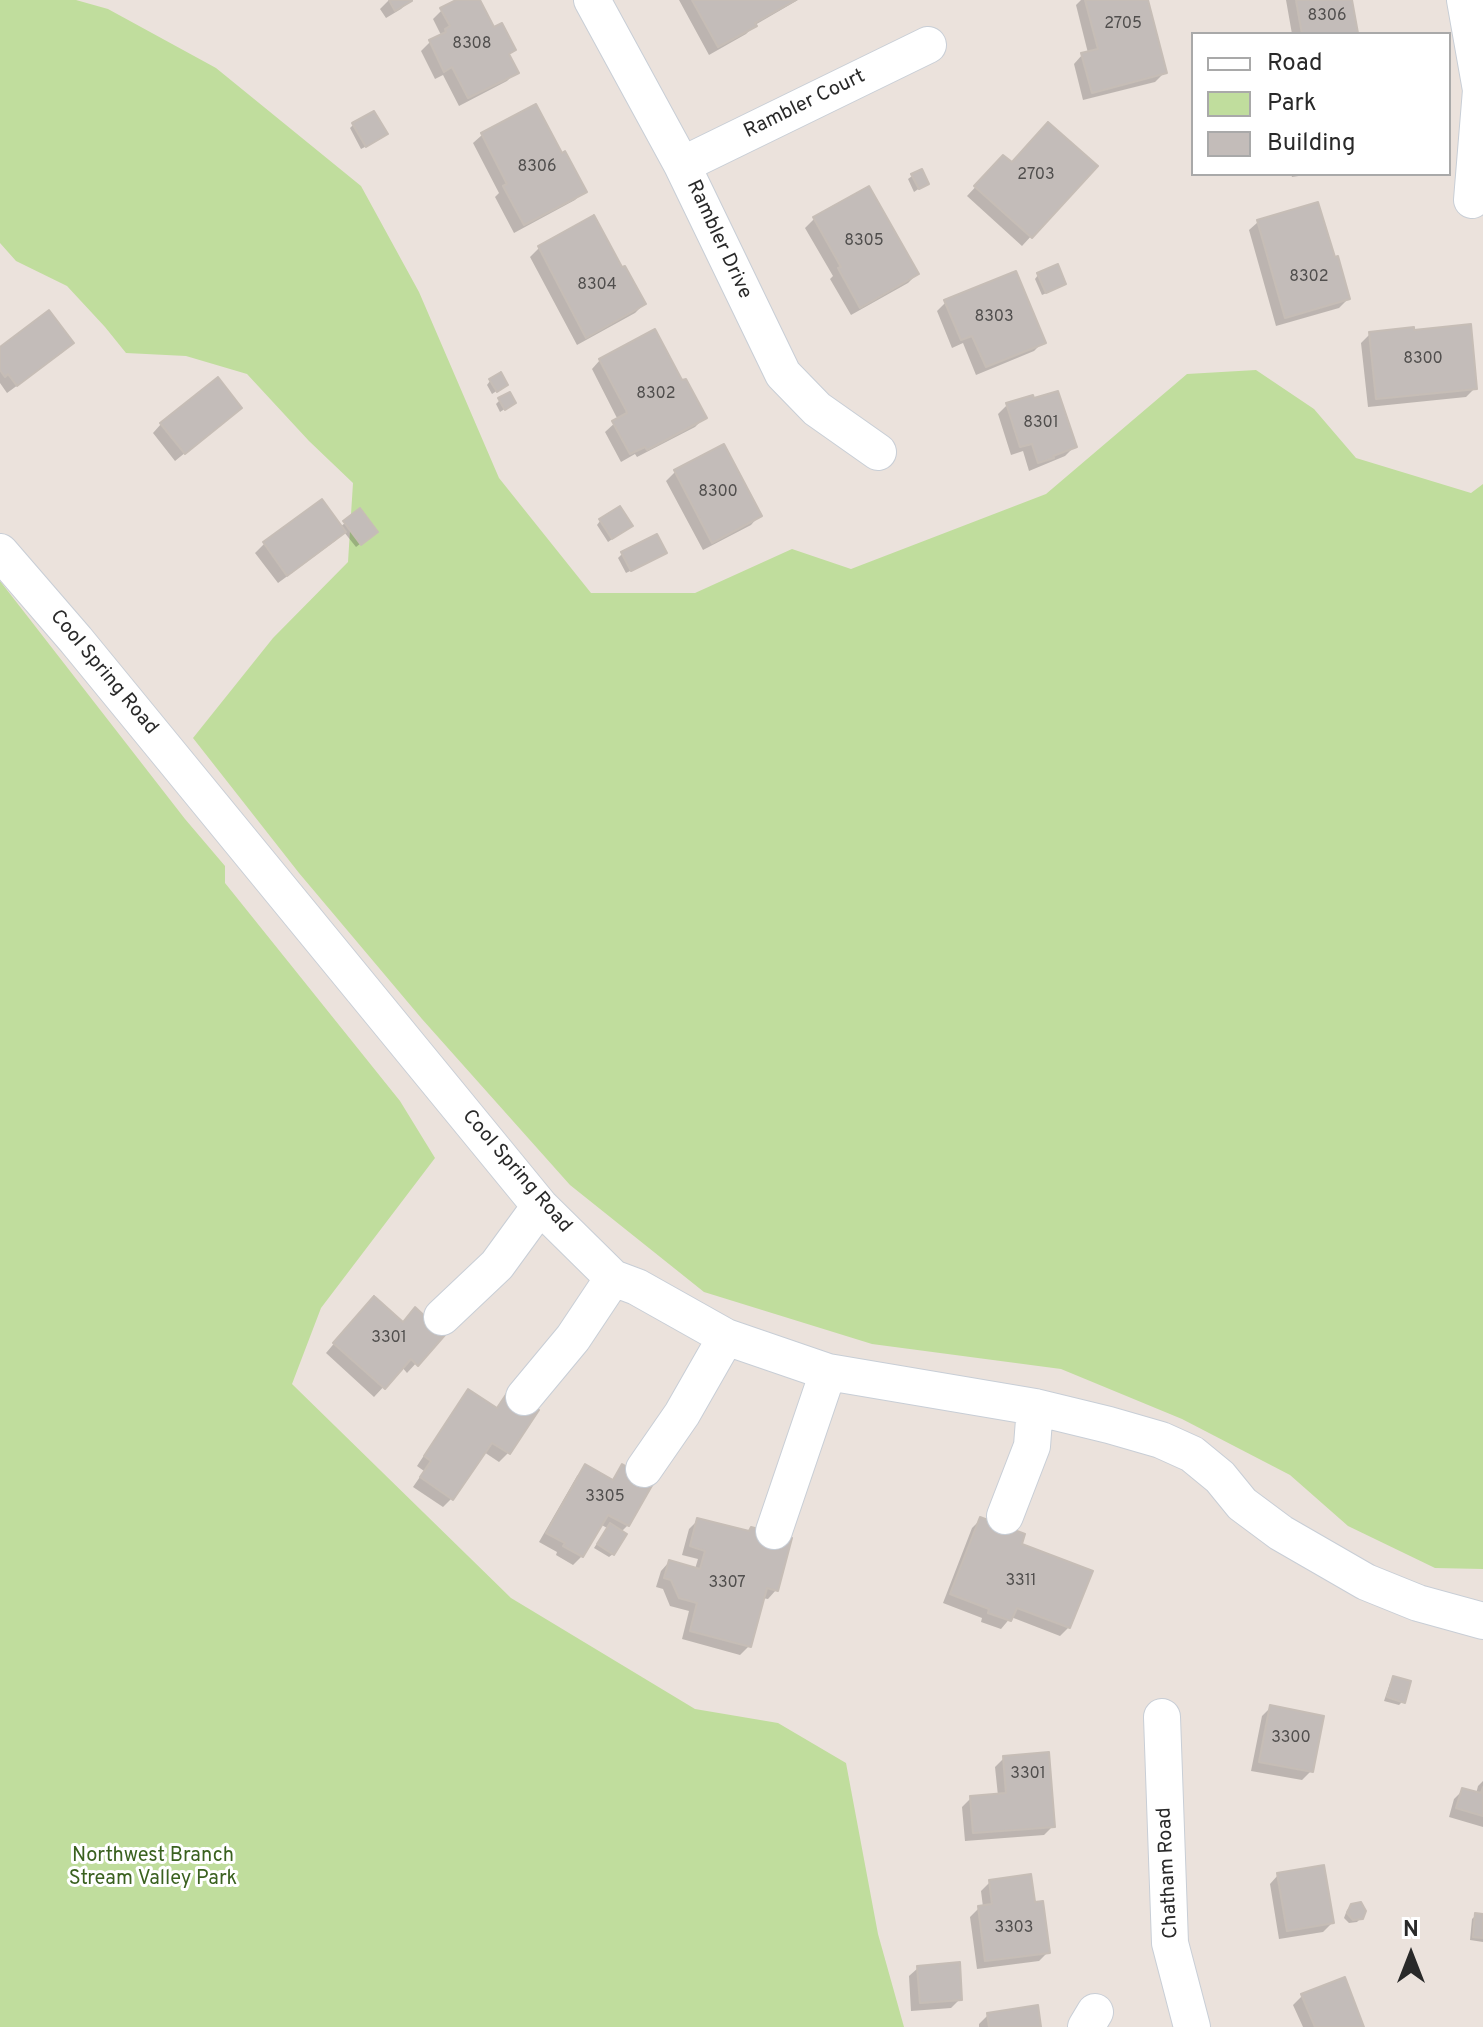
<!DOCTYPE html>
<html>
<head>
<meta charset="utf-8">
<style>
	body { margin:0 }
	#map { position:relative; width:1483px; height:2027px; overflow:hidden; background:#ebe2dc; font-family:Overpass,sans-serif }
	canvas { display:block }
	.legend { position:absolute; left:1191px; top:32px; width:260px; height:144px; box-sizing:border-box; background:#fff; border:2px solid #a9a9a9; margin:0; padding:10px 14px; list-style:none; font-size:24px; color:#292929 }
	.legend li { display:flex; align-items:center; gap:16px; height:40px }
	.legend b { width:40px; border:2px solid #a9a9a9 }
	.north { position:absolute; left:1371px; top:1915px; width:80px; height:80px; -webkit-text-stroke:6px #fff; paint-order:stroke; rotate:0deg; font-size:22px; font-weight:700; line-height:32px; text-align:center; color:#292929 }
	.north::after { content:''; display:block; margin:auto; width:28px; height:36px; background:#292929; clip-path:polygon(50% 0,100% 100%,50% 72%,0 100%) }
</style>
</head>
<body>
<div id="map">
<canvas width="1483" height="2027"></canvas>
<ul class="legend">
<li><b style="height:10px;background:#fff"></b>Road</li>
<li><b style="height:22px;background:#c0dd9d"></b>Park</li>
<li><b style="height:22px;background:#c3bcb9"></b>Building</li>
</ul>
<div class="north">N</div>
</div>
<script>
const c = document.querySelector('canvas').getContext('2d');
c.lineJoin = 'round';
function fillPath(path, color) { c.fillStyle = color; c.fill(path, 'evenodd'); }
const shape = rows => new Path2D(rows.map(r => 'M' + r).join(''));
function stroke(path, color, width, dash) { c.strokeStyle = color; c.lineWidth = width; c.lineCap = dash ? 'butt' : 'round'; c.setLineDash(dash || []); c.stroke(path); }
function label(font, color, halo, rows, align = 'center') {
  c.font = font + ' Overpass,sans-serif'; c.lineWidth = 6; c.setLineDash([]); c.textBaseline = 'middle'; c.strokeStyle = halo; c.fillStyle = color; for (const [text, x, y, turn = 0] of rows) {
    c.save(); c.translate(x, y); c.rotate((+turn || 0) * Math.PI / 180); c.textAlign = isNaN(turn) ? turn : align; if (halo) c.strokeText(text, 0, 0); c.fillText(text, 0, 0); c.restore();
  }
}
fillPath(shape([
	[0,0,76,0,108,9,216,68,361,186,419,292,499,478,591,593,695,593,792,549,851,569,1046,494,1187,374,1256,370,1314,409,1356,458,1471,493,1483,484,1483,1569,1435,1568,1348,1526,1290,1475,1182,1419,1061,1369,872,1344,704,1292,570,1185,422,1019,299,873,193,738,273,638,348,562,353,483,309,441,247,374,186,356,126,353,105,327,67,286,16,261,0,243],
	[0,581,185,819,225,866,225,883,400,1101,435,1158,321,1308,292,1384,511,1598,695,1709,778,1723,846,1763,878,1934,904,2027,0,2027]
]), '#c0dd9d');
fillPath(shape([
	[389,0,410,0,401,9,386,18,380,9],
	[460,0,477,0,493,30,513,50,508,56,516,72,507,81,459,106,443,75,435,79,421,51,430,42,441,35,433,19,442,10],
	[679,0,798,0,755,25,746,34,709,55],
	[1081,0,1130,0,1164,73,1155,82,1083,100,1074,64,1082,55,1088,53,1076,5],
	[1286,0,1350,0,1356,32,1355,34,1292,34],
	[535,106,561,156,584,191,575,200,514,233,495,197,499,193,473,143,482,135],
	[353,125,382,138,361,149,350,128],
	[995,166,1095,167,1022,246,967,196],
	[1291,174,1312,174,1292,177],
	[912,176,927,183,914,192,908,179],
	[869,188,917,274,908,283,851,315,830,279,833,276,805,228,814,219],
	[1258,222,1348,299,1339,308,1276,326,1249,230],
	[539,248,622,270,644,304,635,313,577,345,530,257],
	[1038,275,1064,283,1060,287,1042,295,1035,279],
	[946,302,1043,342,1034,351,976,375,963,343,952,348,937,311],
	[1370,334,1475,388,1466,397,1368,407,1361,343],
	[72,343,63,352,7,393,0,383,0,349],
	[600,360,681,382,704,418,695,427,637,457,635,454,621,462,605,432,618,420,592,369],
	[490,381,501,388,492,394,487,385],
	[500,400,514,403,500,412,496,404],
	[1007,405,1074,447,1065,456,1029,471,1023,451,1011,455,998,414],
	[240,408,175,461,153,433,161,424],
	[723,446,759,516,751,525,703,550,666,481,675,472],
	[321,502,340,527,360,511,372,535,356,547,344,532,335,541,278,583,255,553,264,544],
	[600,521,627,529,608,542,597,525],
	[664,553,661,556,626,573,618,558,622,554],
	[365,1307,402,1324,442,1335,407,1373,402,1367,374,1397,326,1353],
	[469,1392,495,1409,509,1393,536,1411,508,1453,499,1462,484,1452,452,1498,443,1507,413,1487,424,1471,417,1466,460,1401],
	[585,1467,611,1481,622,1467,628,1525,621,1532,613,1554,609,1557,594,1548,607,1528,600,1524,582,1556,573,1565,556,1555,557,1552,539,1542,577,1476],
	[981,1519,1019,1545,1069,1627,1060,1636,1011,1617,1001,1629,981,1622,982,1618,943,1603,972,1528],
	[698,1520,776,1590,768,1599,762,1598,749,1646,740,1655,682,1639,689,1611,670,1606,663,1589,656,1587,661,1571,669,1562,695,1569,698,1559,682,1555,689,1529],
	[1394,1679,1403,1701,1399,1705,1384,1701,1390,1683],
	[1271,1707,1311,1771,1302,1780,1251,1771,1262,1716],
	[1004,1758,1053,1826,1044,1835,965,1841,962,1807,971,1798,998,1796,995,1767],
	[1483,1781,1483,1827,1449,1817,1454,1799,1463,1790,1476,1794,1478,1786],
	[1278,1875,1332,1923,1323,1932,1279,1939,1270,1884],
	[990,1882,1033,1905,1048,1952,1039,1961,977,1969,970,1917,979,1908,983,1907,981,1891],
	[1352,1905,1361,1918,1357,1922,1349,1923,1344,1918,1347,1910],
	[1476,1915,1483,1916,1483,1942,1470,1940,1472,1919],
	[918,1968,960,1999,951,2008,911,2011,909,1976],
	[1302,1996,1362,2027,1303,2027,1293,2005],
	[988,2015,1039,2027,979,2027,979,2024]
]), '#0003');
const building = shape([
	[389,0,412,0,412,1,395,11,389,0],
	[456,0,480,0,494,27,502,23,516,50,509,54,519,73,468,98,452,67,444,72,429,40,446,32,445,29,450,26,440,8,456,0],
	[692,0,796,0,755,23,757,26,718,47,692,0],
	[1085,0,1148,0,1167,73,1092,93,1081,53,1098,49,1085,0],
	[1296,0,1352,0,1358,33,1302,34,1296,0],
	[536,104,562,153,565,151,587,192,524,225,503,186,507,184,481,133,536,104],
	[374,111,388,134,366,147,352,123,374,111],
	[1048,122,1098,166,1032,238,974,186,1003,155,1012,162,1048,122],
	[922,169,929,184,919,189,911,174,922,169],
	[869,186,919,274,860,308,838,268,841,267,813,217,869,186],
	[1318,202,1335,257,1338,256,1350,299,1285,318,1257,220,1318,202],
	[594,215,622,267,625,266,646,304,586,338,538,246,594,215],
	[1058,264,1066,284,1046,293,1037,273,1058,264],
	[1016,271,1046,343,986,367,972,336,961,340,944,300,1016,271],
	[49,310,74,343,17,386,8,374,5,377,0,370,0,347,49,310],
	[1471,324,1477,389,1376,399,1369,332,1414,327,1414,330,1471,324],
	[655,329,682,380,686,379,707,418,647,450,645,447,630,454,612,421,627,413,626,410,599,359,655,329],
	[501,372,508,385,497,392,489,379,501,372],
	[218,377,242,408,185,454,160,423,218,377],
	[1058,391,1077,447,1053,456,1054,458,1038,463,1032,444,1020,447,1006,403,1033,395,1034,398,1058,391],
	[510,392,516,403,505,410,498,398,510,392],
	[724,444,762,516,712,543,674,470,724,444],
	[322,499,346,532,287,576,263,542,322,499],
	[620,506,633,526,612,539,599,519,620,506],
	[360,508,378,532,361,545,343,521,360,508],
	[657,534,667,553,631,571,621,552,657,534],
	[374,1296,403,1322,415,1307,445,1335,418,1366,411,1359,385,1389,333,1343,374,1296],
	[468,1389,497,1408,509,1390,539,1410,510,1454,492,1443,453,1500,420,1477,431,1461,424,1456,468,1389],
	[585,1464,613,1480,622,1464,654,1482,629,1526,608,1515,583,1557,563,1546,565,1543,546,1533,585,1464],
	[980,1517,1025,1534,1022,1544,1093,1571,1070,1628,1017,1608,1011,1621,988,1613,989,1609,950,1594,980,1517],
	[697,1518,749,1531,751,1527,792,1538,778,1591,767,1588,751,1647,690,1631,697,1603,679,1598,671,1580,664,1578,669,1560,700,1569,705,1551,690,1546,697,1518],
	[610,1523,627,1534,614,1555,597,1544,610,1523],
	[1393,1676,1411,1681,1405,1703,1387,1697,1393,1676],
	[1270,1705,1324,1716,1313,1772,1259,1762,1270,1705],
	[1049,1752,1055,1827,973,1833,970,1796,1006,1793,1003,1756,1049,1752],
	[1483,1787,1483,1816,1456,1808,1462,1788,1481,1793,1483,1787],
	[1324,1865,1334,1923,1287,1931,1277,1873,1324,1865],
	[1031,1874,1035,1902,1043,1901,1050,1953,985,1961,978,1906,992,1904,989,1880,1031,1874],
	[1361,1902,1366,1911,1363,1919,1353,1920,1347,1913,1351,1904,1361,1902],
	[1475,1913,1483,1914,1483,1938,1473,1937,1475,1913],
	[960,1962,962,2000,920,2003,917,1966,960,1962],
	[1345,1977,1364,2027,1315,2027,1301,1994,1345,1977],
	[1038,2005,1041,2027,989,2027,987,2013,1038,2005]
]);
fillPath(building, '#c3bcb9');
stroke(building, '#c6bdb6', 2);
const minor = shape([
	[592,0,682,165,783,374,817,409,878,452],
	[1465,0,1481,90,1472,200],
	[682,165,928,45],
	[0,552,76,640,540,1206,613,1278,637,1287,726,1337,828,1372,1035,1407,1109,1425,1161,1440,1192,1454,1220,1477,1242,1504,1281,1533,1366,1582,1418,1603,1483,1621],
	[442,1317,497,1265,540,1206],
	[524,1397,573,1338,613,1278],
	[644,1469,682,1414,726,1337],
	[1005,1516,1032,1446,1035,1407],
	[774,1531,828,1372],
	[1162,1717,1170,1943,1192,2027],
	[1086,2027,1095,2012]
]);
stroke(minor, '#c8ced6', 38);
stroke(minor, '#fff', 36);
label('16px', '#504e4d', null, [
	["8306",1327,17],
	["2705",1123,25],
	["8308",472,45],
	["8306",537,168],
	["2703",1036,176],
	["8305",864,242],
	["8302",1309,278],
	["8304",597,286],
	["8303",994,318],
	["8300",1423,360],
	["8302",656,395],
	["8301",1041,424],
	["8300",718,493],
	["3301",389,1339],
	["3305",605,1498],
	["3311",1021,1582],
	["3307",727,1584],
	["3300",1291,1739],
	["3301",1028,1775],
	["3303",1014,1929]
]);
label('20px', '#292929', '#fff', [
	["Rambler Court",805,105,-26],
	["Rambler Drive",718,240,65],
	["Cool Spring Road",103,673,50],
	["Cool Spring Road",516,1172,49],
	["Chatham Road",1169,1873,-93]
]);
label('20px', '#3a611f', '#fff', [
	["Northwest Branch",153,1857],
	["Stream Valley Park",153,1880]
]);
</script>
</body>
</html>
